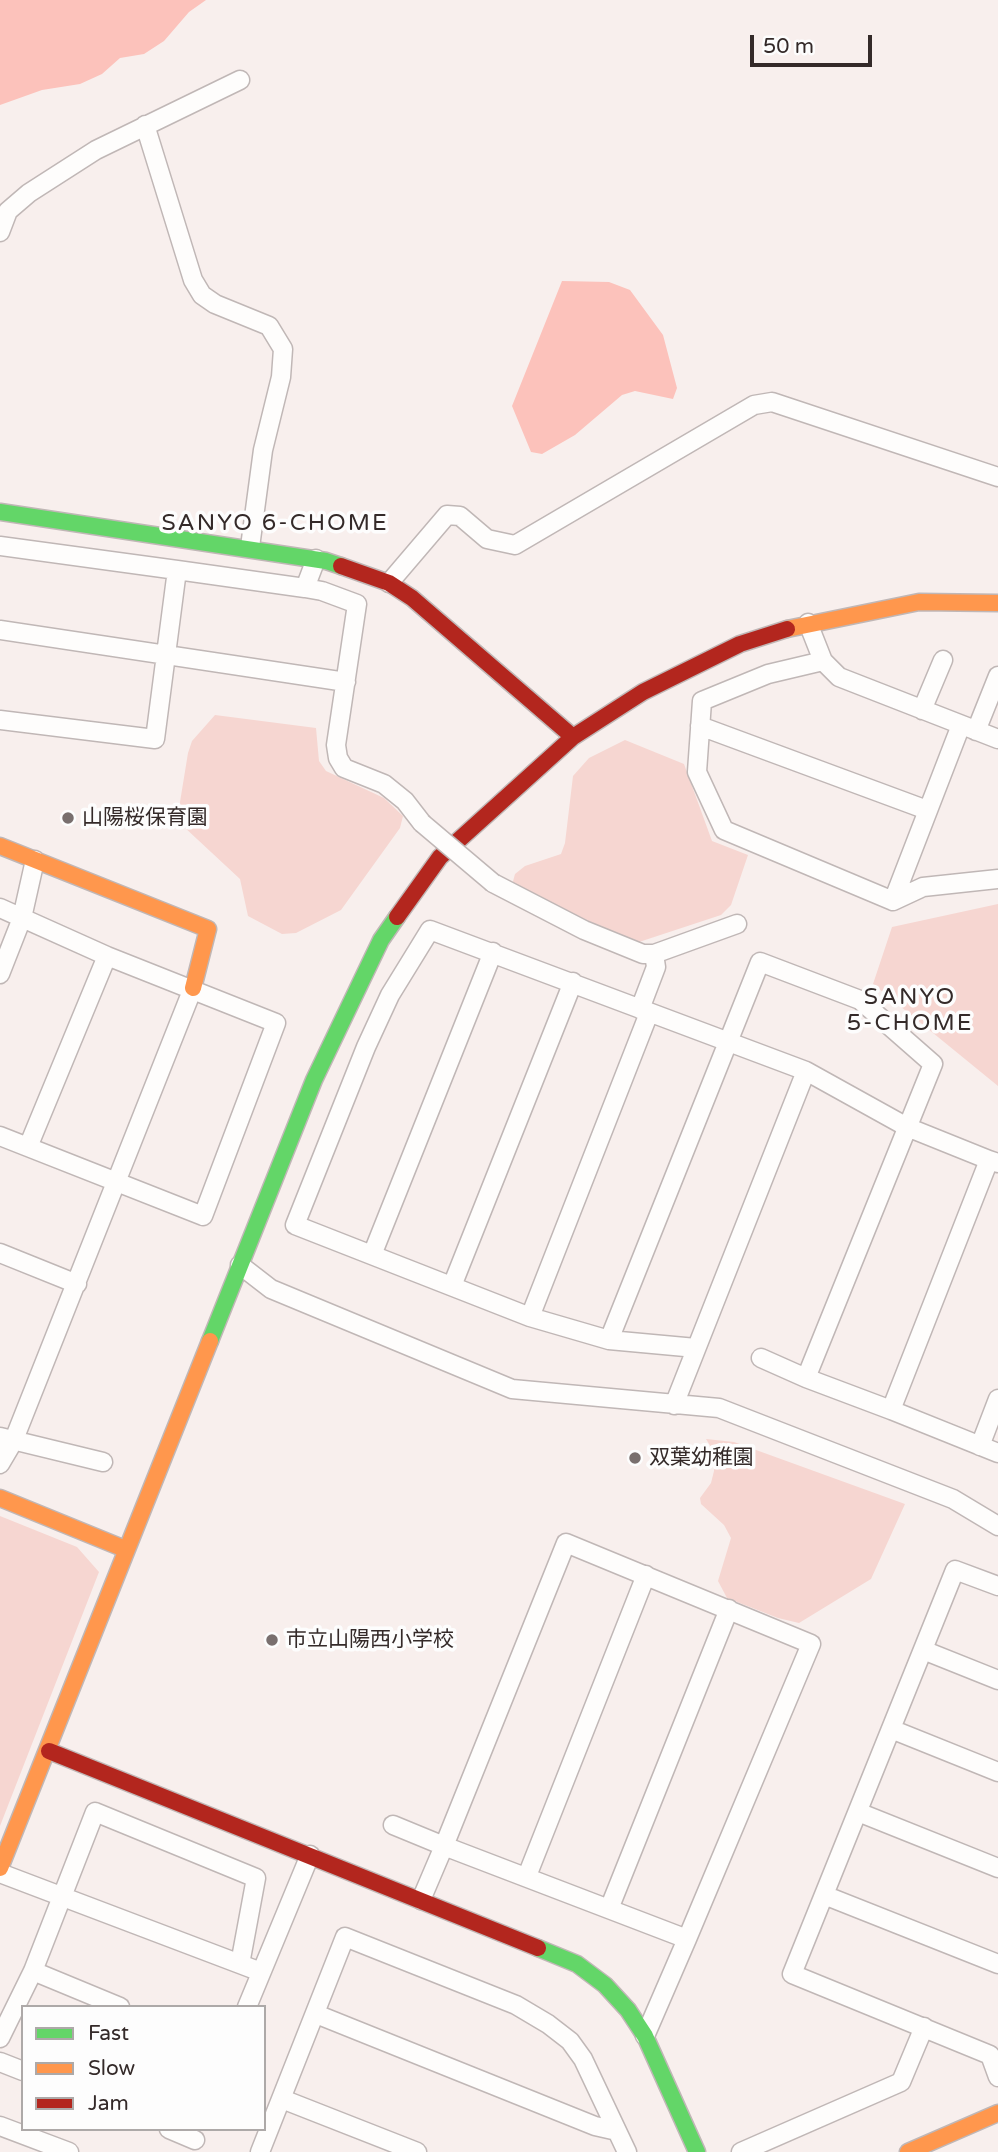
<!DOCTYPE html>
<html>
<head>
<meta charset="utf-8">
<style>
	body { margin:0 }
	#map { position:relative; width:998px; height:2152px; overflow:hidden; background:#f8efed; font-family:"Varela Round",sans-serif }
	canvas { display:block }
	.legend { position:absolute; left:21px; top:2005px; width:245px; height:126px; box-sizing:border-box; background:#fdfdfd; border:2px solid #ada9a8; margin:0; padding:9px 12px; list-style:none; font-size:21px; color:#342a29 }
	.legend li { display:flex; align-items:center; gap:14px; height:35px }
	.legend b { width:35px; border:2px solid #ada9a8 }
	.scale { position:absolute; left:750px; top:35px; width:122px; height:32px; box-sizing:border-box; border:4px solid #342a29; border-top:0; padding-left:9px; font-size:21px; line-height:24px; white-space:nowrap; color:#342a29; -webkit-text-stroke:5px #fdfdfd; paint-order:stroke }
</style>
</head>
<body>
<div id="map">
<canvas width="998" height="2152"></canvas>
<ul class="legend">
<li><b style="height:9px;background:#63d668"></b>Fast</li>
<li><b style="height:9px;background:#ff974d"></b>Slow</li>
<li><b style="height:9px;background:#b3261e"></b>Jam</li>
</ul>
<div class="scale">50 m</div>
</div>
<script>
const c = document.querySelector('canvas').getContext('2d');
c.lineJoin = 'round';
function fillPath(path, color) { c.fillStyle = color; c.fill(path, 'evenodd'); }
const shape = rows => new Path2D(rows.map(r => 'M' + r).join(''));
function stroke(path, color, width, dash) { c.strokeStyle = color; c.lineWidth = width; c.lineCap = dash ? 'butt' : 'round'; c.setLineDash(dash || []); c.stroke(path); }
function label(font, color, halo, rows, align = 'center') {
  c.font = font + ' "Varela Round","Noto Sans JP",sans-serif'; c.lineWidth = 7; c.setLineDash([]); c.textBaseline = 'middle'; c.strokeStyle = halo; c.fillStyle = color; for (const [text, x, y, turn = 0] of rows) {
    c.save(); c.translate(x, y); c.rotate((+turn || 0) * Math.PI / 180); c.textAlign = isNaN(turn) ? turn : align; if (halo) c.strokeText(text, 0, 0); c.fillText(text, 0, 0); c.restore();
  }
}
fillPath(shape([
	[215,715,316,728,319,761,326,771,384,798,403,816,400,828,341,910,296,933,282,934,248,916,240,879,183,826,180,802,188,753,192,741],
	[625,740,684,764,712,841,748,855,731,905,721,915,636,943,512,885,515,874,525,866,561,854,565,843,573,776,589,758],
	[998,904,998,1086,873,984,892,927],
	[706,1439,734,1442,905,1504,871,1579,799,1623,778,1618,727,1598,718,1581,731,1538,724,1525,701,1504,700,1498,711,1483,714,1471,714,1452],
	[0,1516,77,1547,99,1572,0,1826]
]), '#f6d6d1');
fillPath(shape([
	[0,0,206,0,189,12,164,41,144,54,120,58,102,74,80,84,42,90,0,105],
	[562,281,609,282,630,290,663,335,677,388,673,399,635,391,622,395,575,435,542,454,531,452,512,406]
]), '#fcc2bb');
const street = shape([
	[145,125,193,280,202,295,215,304,269,326,283,349,281,377,263,450,250,547],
	[0,232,8,211,29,193,96,150,240,80],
	[0,546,177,570],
	[316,559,305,588,322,591,357,604,336,745,338,758,344,768,384,784,405,801,422,823],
	[389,583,447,515,460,516,487,539,515,545,754,405,772,402,998,477],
	[808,623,823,661,839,677,998,739],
	[0,630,346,682],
	[823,661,768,674,702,701,697,772,724,830,893,901,923,887,998,879],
	[922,710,943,660],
	[0,720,155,739,177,570,305,588],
	[700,726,927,810],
	[976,731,998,676],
	[493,883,584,930,643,954,654,954,737,924],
	[893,901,961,725],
	[0,908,107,956,276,1023,203,1216,0,1136],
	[0,974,22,918,35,860],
	[640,1009,656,967,654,954],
	[806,1071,907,1127,989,1160],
	[28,1147,107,956],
	[998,1163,989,1160,891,1410,998,1453],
	[0,1253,77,1284],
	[372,1255,493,952],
	[240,1265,271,1289,512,1389,719,1408,953,1499,998,1526],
	[452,1286,573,982],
	[530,1317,649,1013],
	[609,1340,760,962,860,1000,933,1064,806,1378,891,1410],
	[761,1358,806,1378],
	[674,1405,806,1071,430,930,390,995,366,1047,295,1225,530,1317,609,1340,696,1348],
	[0,1437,103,1462],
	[980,1446,998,1399],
	[0,1464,13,1442,193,988],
	[998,1586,955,1570,792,1974,990,2055,998,2077],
	[923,1650,998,1680],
	[891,1729,998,1772],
	[858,1812,998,1868],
	[393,1825,444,1846,421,1900],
	[0,1873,261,1972],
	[527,1876,646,1575],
	[824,1895,998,1964],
	[609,1909,729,1609],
	[33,1971,120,2007],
	[247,2007,310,1855],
	[316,2014,595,2126,617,2131],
	[645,2036,687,1939,811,1644,566,1543,444,1846,687,1939],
	[0,2038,33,1971,95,1812,256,1878,240,1964],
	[0,2062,23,2071],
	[282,2099,417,2152],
	[0,2126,69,2152],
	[169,2129,195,2140],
	[260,2152,345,1937,516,2005,548,2024,570,2041,583,2059,627,2152],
	[741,2152,901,2082,924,2027]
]);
const fast = shape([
	[0,512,326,561,341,566],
	[210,1341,314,1080,381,940,397,917],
	[538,1948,577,1964,605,1985,628,2010,645,2036,697,2152]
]);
const slow = shape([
	[787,629,919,602,998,603],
	[0,846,208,929,193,988],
	[0,1498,125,1549],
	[0,1868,210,1341],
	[908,2152,998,2113]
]);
const jam = shape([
	[341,566,389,583,412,598,573,737],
	[397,917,440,857,573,737,643,692,740,644,787,629],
	[49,1751,538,1948]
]);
stroke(street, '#c0b7b6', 21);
stroke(fast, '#c0b7b6', 19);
stroke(slow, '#c0b7b6', 19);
stroke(jam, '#c0b7b6', 19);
stroke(street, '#fefdfc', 18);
stroke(fast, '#63d668', 16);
stroke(slow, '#ff974d', 16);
stroke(jam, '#b3261e', 16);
const streetBridge = shape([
	[422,823,493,883]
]);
stroke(streetBridge, '#c0b7b6', 21, []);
stroke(streetBridge, '#fefdfc', 18);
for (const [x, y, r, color] of [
	[68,818,7,"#796f6e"],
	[635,1458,7,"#796f6e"],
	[272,1640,7,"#796f6e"]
]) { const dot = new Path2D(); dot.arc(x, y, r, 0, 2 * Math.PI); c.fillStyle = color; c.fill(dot); stroke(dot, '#fdfdfd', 2.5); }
label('21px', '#342a29', '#fdfdfd', [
	["山陽桜保育園",82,818],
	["双葉幼稚園",649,1458],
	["市立山陽西小学校",286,1640]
], 'left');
c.letterSpacing = '2px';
label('23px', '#342a29', '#fdfdfd', [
	["SANYO 6-CHOME",275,524],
	["SANYO",910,998],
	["5-CHOME",910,1024]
]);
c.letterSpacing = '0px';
</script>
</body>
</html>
